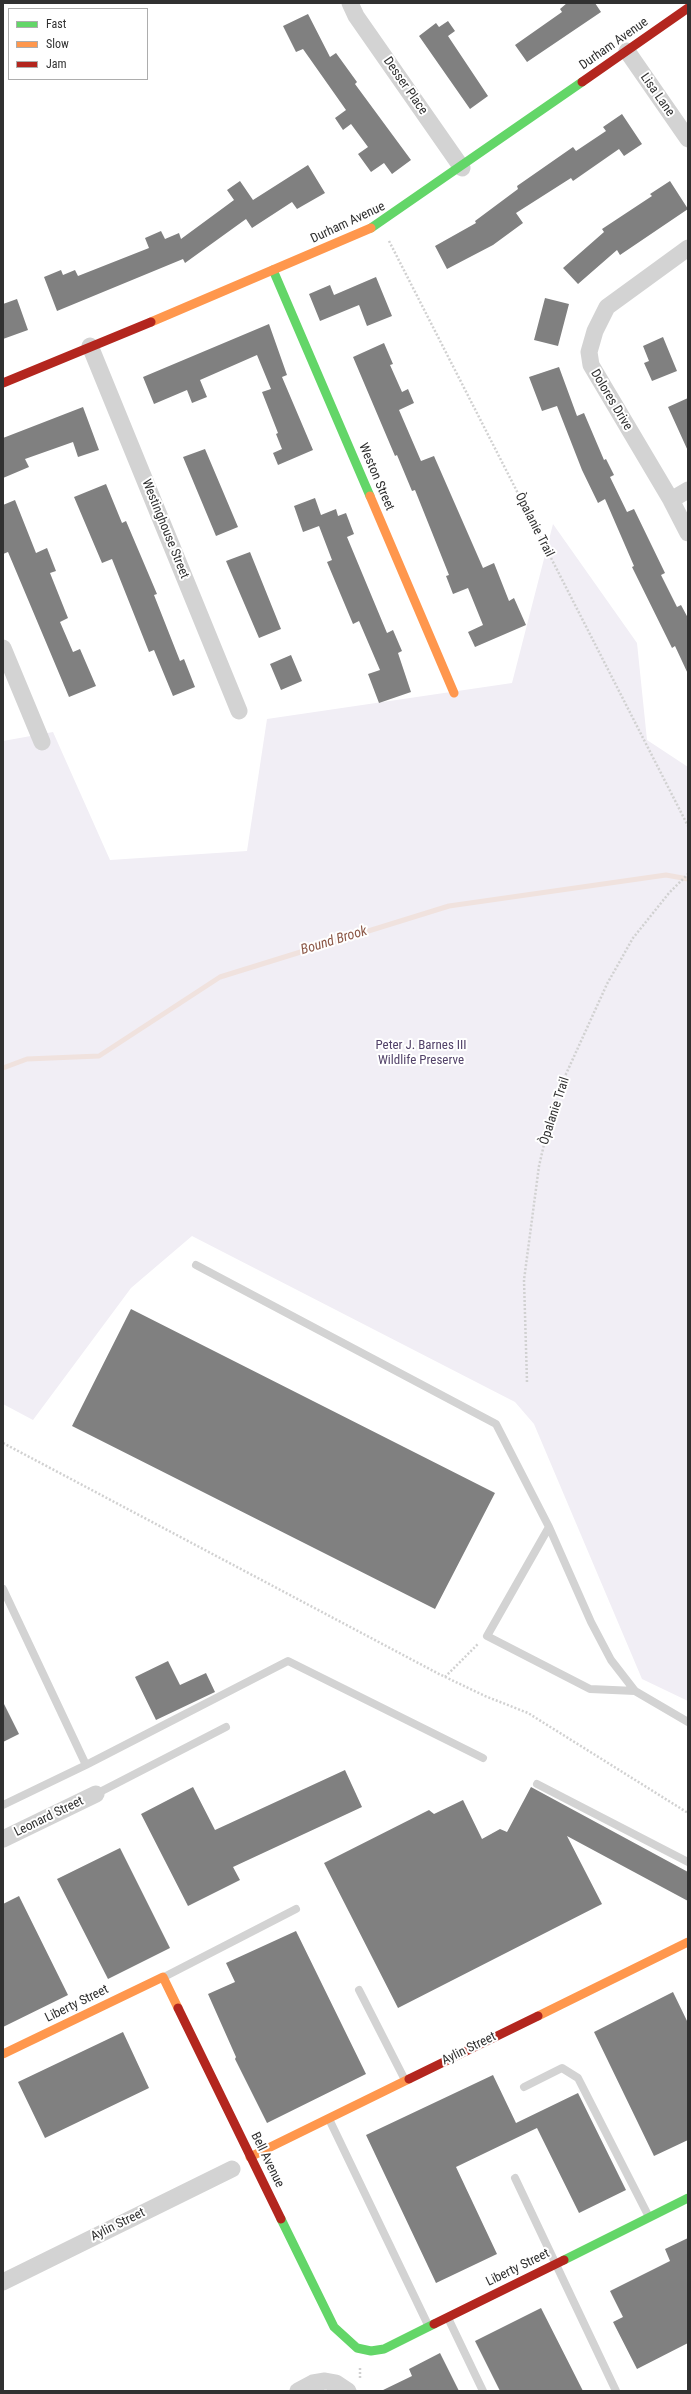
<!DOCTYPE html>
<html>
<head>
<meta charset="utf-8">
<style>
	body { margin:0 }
	#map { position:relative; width:691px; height:2394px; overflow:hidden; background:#fff; font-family:"Roboto Condensed",sans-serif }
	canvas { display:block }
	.frame { position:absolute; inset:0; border:4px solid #313131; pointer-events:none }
	.legend { position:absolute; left:8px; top:8px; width:140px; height:72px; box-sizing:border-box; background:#fff; border:1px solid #adadad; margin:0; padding:5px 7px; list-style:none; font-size:12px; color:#313131 }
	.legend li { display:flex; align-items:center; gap:8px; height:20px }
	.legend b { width:20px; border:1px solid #adadad }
</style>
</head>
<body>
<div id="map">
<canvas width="691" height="2394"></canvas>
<div class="frame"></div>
<ul class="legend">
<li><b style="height:5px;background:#63d668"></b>Fast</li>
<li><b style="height:5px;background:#ff974d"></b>Slow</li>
<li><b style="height:5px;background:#b3261e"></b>Jam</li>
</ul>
</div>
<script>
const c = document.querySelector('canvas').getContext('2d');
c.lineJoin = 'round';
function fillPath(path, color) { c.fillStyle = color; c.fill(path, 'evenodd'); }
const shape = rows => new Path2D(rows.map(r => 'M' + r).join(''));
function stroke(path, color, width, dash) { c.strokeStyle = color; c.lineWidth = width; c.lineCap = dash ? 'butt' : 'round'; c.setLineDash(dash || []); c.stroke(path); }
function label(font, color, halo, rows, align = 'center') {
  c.font = font + ' "Roboto Condensed",sans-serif'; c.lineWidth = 4; c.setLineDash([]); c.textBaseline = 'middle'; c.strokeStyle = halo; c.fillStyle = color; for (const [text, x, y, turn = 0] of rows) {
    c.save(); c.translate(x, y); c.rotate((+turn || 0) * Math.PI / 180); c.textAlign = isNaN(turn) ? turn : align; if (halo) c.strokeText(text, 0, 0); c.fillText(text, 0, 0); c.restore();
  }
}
fillPath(shape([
	[553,524,637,643,647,740,688,767,688,1701,642,1679,534,1424,515,1402,192,1236,131,1288,33,1420,3,1404,3,741,53,732,110,860,247,851,267,719,512,683]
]), '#f1eef5');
stroke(shape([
	[3,1068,27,1059,99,1056,220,977,449,906,666,875,688,879]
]), '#f0e2de', 5);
fillPath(shape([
	[567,3,595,3,601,12,527,62,515,45,562,12,560,9],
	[308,14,330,57,336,53,357,82,355,84,411,160,392,174,384,163,371,172,358,154,368,147,351,124,343,130,335,118,346,110,303,49,296,52,283,26],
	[448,21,455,31,448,36,488,96,470,109,419,36,436,23,439,27],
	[622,114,642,144,624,156,619,149,573,181,571,178,516,213,523,223,493,245,447,269,435,246,476,223,475,221,518,189,517,186,573,147,576,151,606,131,603,127],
	[308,165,325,193,297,209,292,202,252,228,246,219,185,263,183,259,57,311,44,277,61,270,63,275,75,270,78,276,149,248,145,238,161,231,165,239,179,233,181,239,234,200,227,190,240,181,253,200],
	[670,181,688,209,620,255,617,250,578,284,563,268,604,232,602,229,652,196,650,194],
	[376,277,392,316,367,326,359,305,320,321,309,294,330,285,334,295],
	[545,298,569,304,558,346,534,340],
	[17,299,28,330,3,339,3,304],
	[269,324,287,375,282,377,313,450,278,465,273,453,282,449,276,434,278,433,262,392,271,389,257,355,200,380,207,397,192,403,187,390,154,404,143,377],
	[663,337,677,371,652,381,644,363,649,361,643,346],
	[384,343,393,364,390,365,402,392,408,389,414,403,399,410,421,461,434,456,483,568,494,563,509,601,514,598,526,625,475,647,468,632,483,625,468,588,453,594,446,576,449,575,415,490,412,491,397,455,395,456,353,357],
	[559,367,577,416,584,413,604,460,606,459,614,475,610,477,627,512,634,509,665,573,661,575,677,607,681,605,688,618,688,674,675,646,672,648,632,567,634,566,605,499,598,503,582,470,557,406,542,411,529,377],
	[688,398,688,451,668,407],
	[83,407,99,450,78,457,73,442,25,459,29,467,3,478,3,438],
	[205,449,238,527,216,536,183,457],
	[106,484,122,523,126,521,157,594,154,595,180,661,184,659,195,687,173,696,154,650,149,652,112,559,102,563,74,497],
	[315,498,321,515,336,509,338,516,346,513,354,534,347,537,387,633,393,630,402,651,398,653,411,692,379,703,368,674,380,670,359,621,353,624,327,562,332,560,319,526,303,532,294,506],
	[15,500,36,553,47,548,56,571,50,573,68,618,60,622,73,652,80,649,96,686,69,697,8,552,3,554,3,505],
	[250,552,281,629,259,638,226,561],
	[291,655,302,681,281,690,270,664],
	[131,1309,495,1493,435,1609,72,1426],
	[168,1661,180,1685,206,1673,215,1692,156,1720,135,1677],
	[3,1702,19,1734,3,1742],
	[345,1770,362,1807,233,1867,240,1880,188,1906,141,1814,193,1787,215,1830],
	[531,1787,688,1872,688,1901,567,1836,602,1904,398,2008,324,1863,429,1810,434,1814,463,1800,482,1839,500,1829,507,1832],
	[120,1848,170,1948,108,1979,57,1879],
	[19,1896,68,1995,3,2027,3,1904],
	[296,1931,366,2074,267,2123,235,2059,236,2057,208,1994,235,1982,226,1963],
	[673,1992,688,2023,688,2140,654,2156,594,2032],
	[123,2032,149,2088,45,2138,18,2082],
	[493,2075,516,2123,578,2093,626,2190,579,2213,537,2128,456,2167,497,2254,436,2283,366,2135],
	[688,2238,688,2343,637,2369,613,2322,623,2317,610,2291,670,2261,665,2249],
	[541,2308,583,2391,500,2391,475,2341],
	[440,2353,459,2391,381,2391,412,2376,409,2369]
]), '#808080');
stroke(shape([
	[389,241,688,826],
	[527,1382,524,1280,539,1166,549,1123,566,1074,607,984,633,938,669,893,688,874],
	[3,1443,439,1674,485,1696,528,1713,688,1813],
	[445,1677,478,1644],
	[360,2368,360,2379]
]), '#d1d1d1', 2.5, [2, 2]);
stroke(shape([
	[196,1265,496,1424,549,1527,487,1636,590,1689,635,1691],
	[549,1527,591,1622,611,1660,635,1691,688,1722],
	[3,1589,86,1765],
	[537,1784,688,1862],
	[96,1794,226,1727],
	[3,1805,86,1765,288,1661,483,1758],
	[164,1977,296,1909],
	[359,1990,405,2080],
	[524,2087,562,2068,578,2078,649,2217],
	[329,2119,429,2327],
	[515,2178,616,2391],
	[448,2318,483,2391]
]), '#d3d3d3', 8);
stroke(shape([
	[350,3,356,16,462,168],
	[627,51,688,139],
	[688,248,607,307,595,331,589,352,591,365,671,500,688,533],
	[90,346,239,711],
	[671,500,688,490],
	[3,648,42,742],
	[3,1839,96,1794],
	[3,2282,232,2169],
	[298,2391,313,2383,325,2381,336,2383,348,2391]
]), '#d3d3d3', 17);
stroke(shape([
	[371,228,582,82],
	[273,270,370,496],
	[281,2219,334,2327,357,2348,371,2351,384,2349,434,2324],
	[564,2260,688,2198]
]), '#63d668', 9);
stroke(shape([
	[151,322,371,228],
	[370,496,454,693],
	[538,2016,688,1942],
	[3,2054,163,1977,178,2008],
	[250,2157,409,2079]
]), '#ff974d', 9);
stroke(shape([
	[582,82,688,8],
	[3,383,151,322],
	[178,2008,281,2219],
	[409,2079,538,2016],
	[434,2324,564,2260]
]), '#b3261e', 9);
label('13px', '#313131', '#fff', [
	["Durham Avenue",614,44,-35],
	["Desser Place",405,86,55],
	["Lisa Lane",657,95,55],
	["Durham Avenue",348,223,-25],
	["Dolores Drive",611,400,59],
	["Weston Street",376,477,67],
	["Òpalanie Trail",534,525,63],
	["Westinghouse Street",165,529,68],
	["Òpalanie Trail",555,1111,-72],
	["Leonard Street",49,1817,-26],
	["Liberty Street",77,2004,-26],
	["Aylin Street",469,2049,-26],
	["Bell Avenue",267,2160,64],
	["Aylin Street",118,2225,-26],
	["Liberty Street",518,2268,-26]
]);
label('13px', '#524269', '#fff', [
	["Peter J. Barnes III",421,1046],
	["Wildlife Preserve",421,1061]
]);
label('italic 14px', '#8c5847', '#fff', [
	["Bound Brook",334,941,-17]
]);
</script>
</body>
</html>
